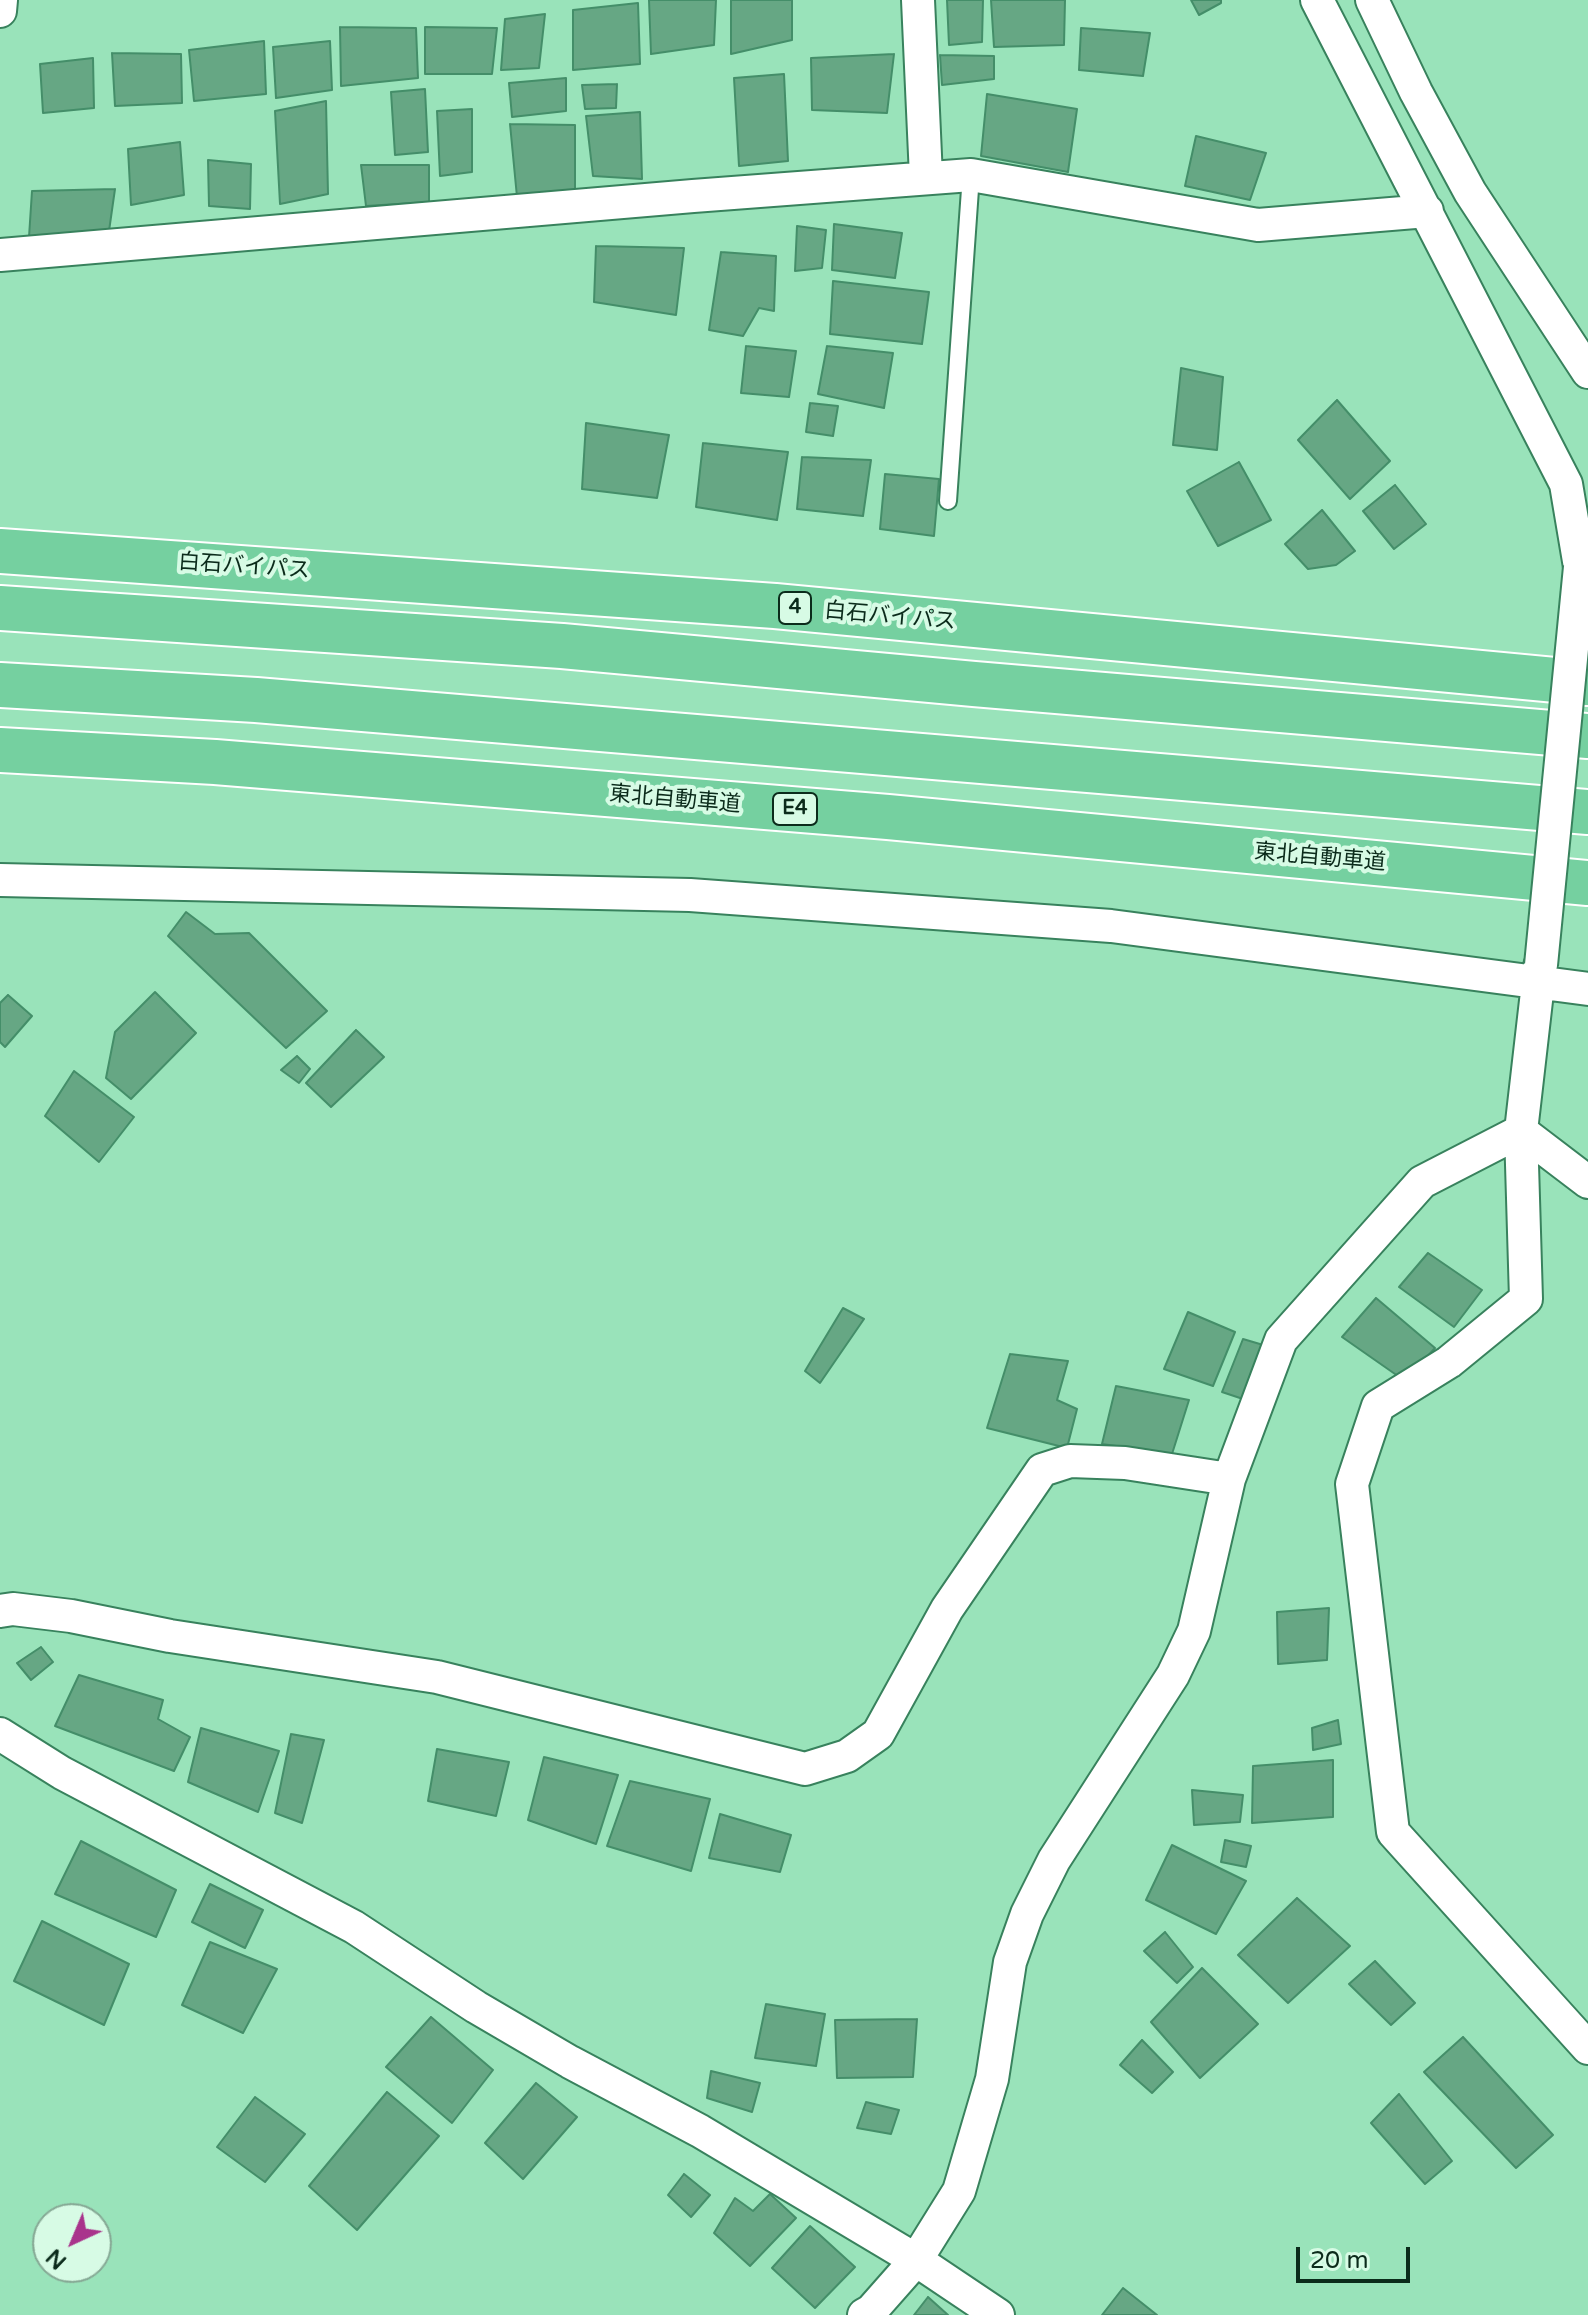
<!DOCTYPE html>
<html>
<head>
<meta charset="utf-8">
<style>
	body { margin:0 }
	#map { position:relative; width:1588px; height:2315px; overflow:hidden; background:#99e3ba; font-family:"Varela Round",sans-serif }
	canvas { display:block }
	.north { position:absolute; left:32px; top:2203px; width:80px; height:80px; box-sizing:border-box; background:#d7fbe5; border:2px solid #85a894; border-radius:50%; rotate:224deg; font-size:22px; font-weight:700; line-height:32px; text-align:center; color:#0b2b1b }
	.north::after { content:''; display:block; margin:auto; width:28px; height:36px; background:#a9348c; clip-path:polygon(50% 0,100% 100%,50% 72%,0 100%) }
	.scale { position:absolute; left:1296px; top:2247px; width:114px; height:36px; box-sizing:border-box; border:4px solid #0b2b1b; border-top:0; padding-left:10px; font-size:24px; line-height:28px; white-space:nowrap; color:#0b2b1b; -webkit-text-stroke:6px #d7fbe5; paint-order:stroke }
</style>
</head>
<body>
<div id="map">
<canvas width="1588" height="2315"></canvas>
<div class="north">N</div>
<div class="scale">20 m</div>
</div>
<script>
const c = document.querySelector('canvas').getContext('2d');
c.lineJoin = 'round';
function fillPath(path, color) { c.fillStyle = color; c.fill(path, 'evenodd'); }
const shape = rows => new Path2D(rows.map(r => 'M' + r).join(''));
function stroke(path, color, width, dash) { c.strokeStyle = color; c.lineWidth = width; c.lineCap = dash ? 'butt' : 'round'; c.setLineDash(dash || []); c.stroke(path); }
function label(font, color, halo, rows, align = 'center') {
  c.font = font + ' "Varela Round","Noto Sans JP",sans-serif'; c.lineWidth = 8; c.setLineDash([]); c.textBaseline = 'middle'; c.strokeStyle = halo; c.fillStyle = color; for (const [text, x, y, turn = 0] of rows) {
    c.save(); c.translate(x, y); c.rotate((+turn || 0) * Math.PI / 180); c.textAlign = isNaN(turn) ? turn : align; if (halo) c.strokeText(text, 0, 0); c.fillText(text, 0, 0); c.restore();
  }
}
const building = shape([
	[649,0,716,0,714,45,651,54,649,0],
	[731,0,792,0,792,40,731,54,731,0],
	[947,0,983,0,982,42,949,45,947,0],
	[991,0,1065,0,1064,45,994,47,991,0],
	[1191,0,1221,0,1221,3,1199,15,1191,0],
	[638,3,640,64,573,70,573,10,638,3],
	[545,14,539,68,501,70,505,19,545,14],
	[340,27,416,28,418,78,341,86,340,27],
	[425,27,497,28,492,74,425,74,425,27],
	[1081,28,1150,33,1143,76,1079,70,1081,28],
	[264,41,266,94,194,101,189,50,264,41],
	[330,41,332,90,276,98,273,47,330,41],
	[112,53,181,54,182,103,115,106,112,53],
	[894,54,887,113,812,110,811,58,894,54],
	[940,55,994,56,994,79,942,85,940,55],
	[93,58,94,108,43,113,40,64,93,58],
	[784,74,788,161,739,166,734,78,784,74],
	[566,78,566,111,512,117,509,83,566,78],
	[617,84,616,108,585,109,582,85,617,84],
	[425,89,428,152,395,155,391,92,425,89],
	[987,94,1077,109,1068,172,981,156,987,94],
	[326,101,328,194,280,204,275,111,326,101],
	[472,109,472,172,440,176,437,111,472,109],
	[640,112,642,179,593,176,586,116,640,112],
	[510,124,575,125,575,192,517,197,510,124],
	[1196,136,1266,153,1250,200,1185,186,1196,136],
	[180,142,184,195,131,205,128,149,180,142],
	[208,160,251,164,250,209,209,206,208,160],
	[361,165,429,165,429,202,366,206,361,165],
	[115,189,109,231,29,237,32,191,115,189],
	[834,224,902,233,895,278,832,270,834,224],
	[797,226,826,230,822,268,795,271,797,226],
	[596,246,684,248,676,315,594,302,596,246],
	[721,252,776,256,774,311,759,308,743,336,709,330,721,252],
	[833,281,929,292,922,344,830,334,833,281],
	[746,346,796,351,789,397,741,393,746,346],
	[827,346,893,353,884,408,818,394,827,346],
	[1181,368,1223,377,1217,450,1173,445,1181,368],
	[1337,400,1390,461,1350,499,1298,440,1337,400],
	[810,403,838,406,833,436,806,432,810,403],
	[586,423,669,435,657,498,582,489,586,423],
	[703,443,788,452,777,520,696,507,703,443],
	[802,457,871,460,863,516,797,509,802,457],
	[1239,462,1271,520,1218,546,1187,491,1239,462],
	[885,474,939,479,934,536,880,529,885,474],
	[1395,485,1426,524,1394,549,1363,511,1395,485],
	[1322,510,1355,551,1336,565,1308,569,1285,544,1322,510],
	[186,912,215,934,249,933,327,1011,286,1048,168,936,186,912],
	[155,992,196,1033,131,1099,106,1078,115,1032,155,992],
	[8,995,32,1016,5,1047,0,1042,0,1003,8,995],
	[356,1030,384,1057,331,1107,306,1083,356,1030],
	[297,1056,310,1069,299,1083,281,1070,297,1056],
	[74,1071,134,1117,99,1162,45,1116,74,1071],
	[1428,1253,1482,1290,1454,1327,1399,1287,1428,1253],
	[1376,1298,1435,1348,1405,1381,1342,1337,1376,1298],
	[843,1308,864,1319,820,1383,805,1371,843,1308],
	[1188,1312,1235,1332,1213,1386,1164,1369,1188,1312],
	[1243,1339,1270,1347,1246,1400,1222,1392,1243,1339],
	[1010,1354,1068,1361,1057,1400,1077,1409,1067,1448,987,1428,1010,1354],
	[1116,1386,1189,1400,1172,1454,1102,1444,1116,1386],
	[1329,1608,1327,1660,1278,1664,1277,1612,1329,1608],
	[41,1647,53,1662,31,1680,17,1663,41,1647],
	[79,1675,163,1700,158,1719,190,1737,174,1771,55,1726,79,1675],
	[1338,1720,1341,1744,1313,1750,1312,1728,1338,1720],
	[201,1728,279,1751,258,1812,188,1782,201,1728],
	[291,1734,324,1740,302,1823,275,1813,291,1734],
	[437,1749,509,1762,496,1816,428,1801,437,1749],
	[544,1757,618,1775,596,1844,528,1820,544,1757],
	[1333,1760,1333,1817,1252,1823,1253,1766,1333,1760],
	[630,1781,710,1799,691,1871,607,1846,630,1781],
	[1192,1790,1243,1795,1240,1822,1194,1825,1192,1790],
	[720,1814,791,1835,780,1872,709,1858,720,1814],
	[1225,1840,1251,1846,1246,1867,1221,1862,1225,1840],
	[81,1841,176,1890,156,1937,55,1894,81,1841],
	[1172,1845,1246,1881,1216,1934,1146,1900,1172,1845],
	[210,1884,263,1910,245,1948,192,1922,210,1884],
	[1297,1898,1350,1946,1288,2003,1238,1955,1297,1898],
	[42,1921,129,1964,104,2025,14,1981,42,1921],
	[1165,1932,1193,1967,1177,1983,1144,1951,1165,1932],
	[210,1942,277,1969,243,2033,182,2005,210,1942],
	[1375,1961,1415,2003,1391,2025,1349,1984,1375,1961],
	[1202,1968,1258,2024,1200,2078,1151,2022,1202,1968],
	[766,2004,825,2014,816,2066,755,2058,766,2004],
	[431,2017,493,2070,452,2123,386,2067,431,2017],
	[917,2019,913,2077,837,2078,835,2020,917,2019],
	[1463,2037,1553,2135,1516,2168,1424,2072,1463,2037],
	[1142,2040,1173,2072,1152,2093,1120,2065,1142,2040],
	[711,2071,760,2083,752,2112,707,2098,711,2071],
	[536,2083,577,2117,523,2179,485,2143,536,2083],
	[387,2092,439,2136,357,2230,309,2186,387,2092],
	[1399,2094,1452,2161,1425,2184,1371,2123,1399,2094],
	[255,2097,305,2134,265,2182,217,2147,255,2097],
	[866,2102,899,2110,891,2134,857,2128,866,2102],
	[684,2174,710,2195,691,2217,668,2195,684,2174],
	[770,2194,796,2218,750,2266,714,2233,735,2198,753,2211,770,2194],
	[810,2226,855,2267,815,2308,772,2268,810,2226],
	[1123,2288,1157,2315,1102,2315,1123,2288],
	[928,2297,948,2315,914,2315,928,2297]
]);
fillPath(building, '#66a784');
stroke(building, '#448e69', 2);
const lane = shape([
	[948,501,971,175]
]);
const street = shape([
	[918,0,926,177],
	[1317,0,1566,484,1580,567],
	[1372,0,1416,92,1470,192,1588,372],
	[0,11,1,0],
	[0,255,693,196,971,175,1258,225,1427,211],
	[0,880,690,895,1111,926,1588,989],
	[1540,966,1521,1131,1526,1299,1449,1362,1378,1406,1352,1484,1393,1832,1588,2048],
	[1521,1131,1588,1182],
	[0,1611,13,1609,71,1616,170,1636,437,1677,805,1769,847,1756,878,1734,947,1609,1042,1470,1070,1461,1125,1463,1229,1479],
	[0,1734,62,1773,354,1927,476,2007,570,2062,700,2131,916,2260,998,2315],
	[864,2315,871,2311,916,2260,959,2191,992,2079,1010,1962,1027,1914,1054,1860,1173,1675,1194,1631,1229,1479,1281,1340,1422,1182,1521,1131]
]);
const highway = shape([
	[0,551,775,606,1588,683],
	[0,608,562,646,974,684,1588,736],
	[0,685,256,700,1588,812],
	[0,750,215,762,888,817,1588,883]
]);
stroke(lane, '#38825d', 20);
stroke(street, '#38825d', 36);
stroke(highway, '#fff', 48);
stroke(lane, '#fff', 16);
stroke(street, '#fff', 32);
stroke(highway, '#75d0a0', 44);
const streetBridge = shape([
	[1541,965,1580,567]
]);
stroke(streetBridge, '#38825d', 36, []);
stroke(streetBridge, '#fff', 32);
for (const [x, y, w] of [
	[795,608,32],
	[795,809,44]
]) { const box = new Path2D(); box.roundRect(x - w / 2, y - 16, w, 32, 6); c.fillStyle = '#d7fbe5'; c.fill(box); stroke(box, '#0b2b1b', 2); }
label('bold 20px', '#0b2b1b', null, [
	["4",795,608],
	["E4",795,809]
]);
label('22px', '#0b2b1b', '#d7fbe5', [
	["白石バイパス",244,567,4],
	["白石バイパス",890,617,5],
	["東北自動車道",675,800,5],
	["東北自動車道",1320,858,5]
]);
</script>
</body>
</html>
